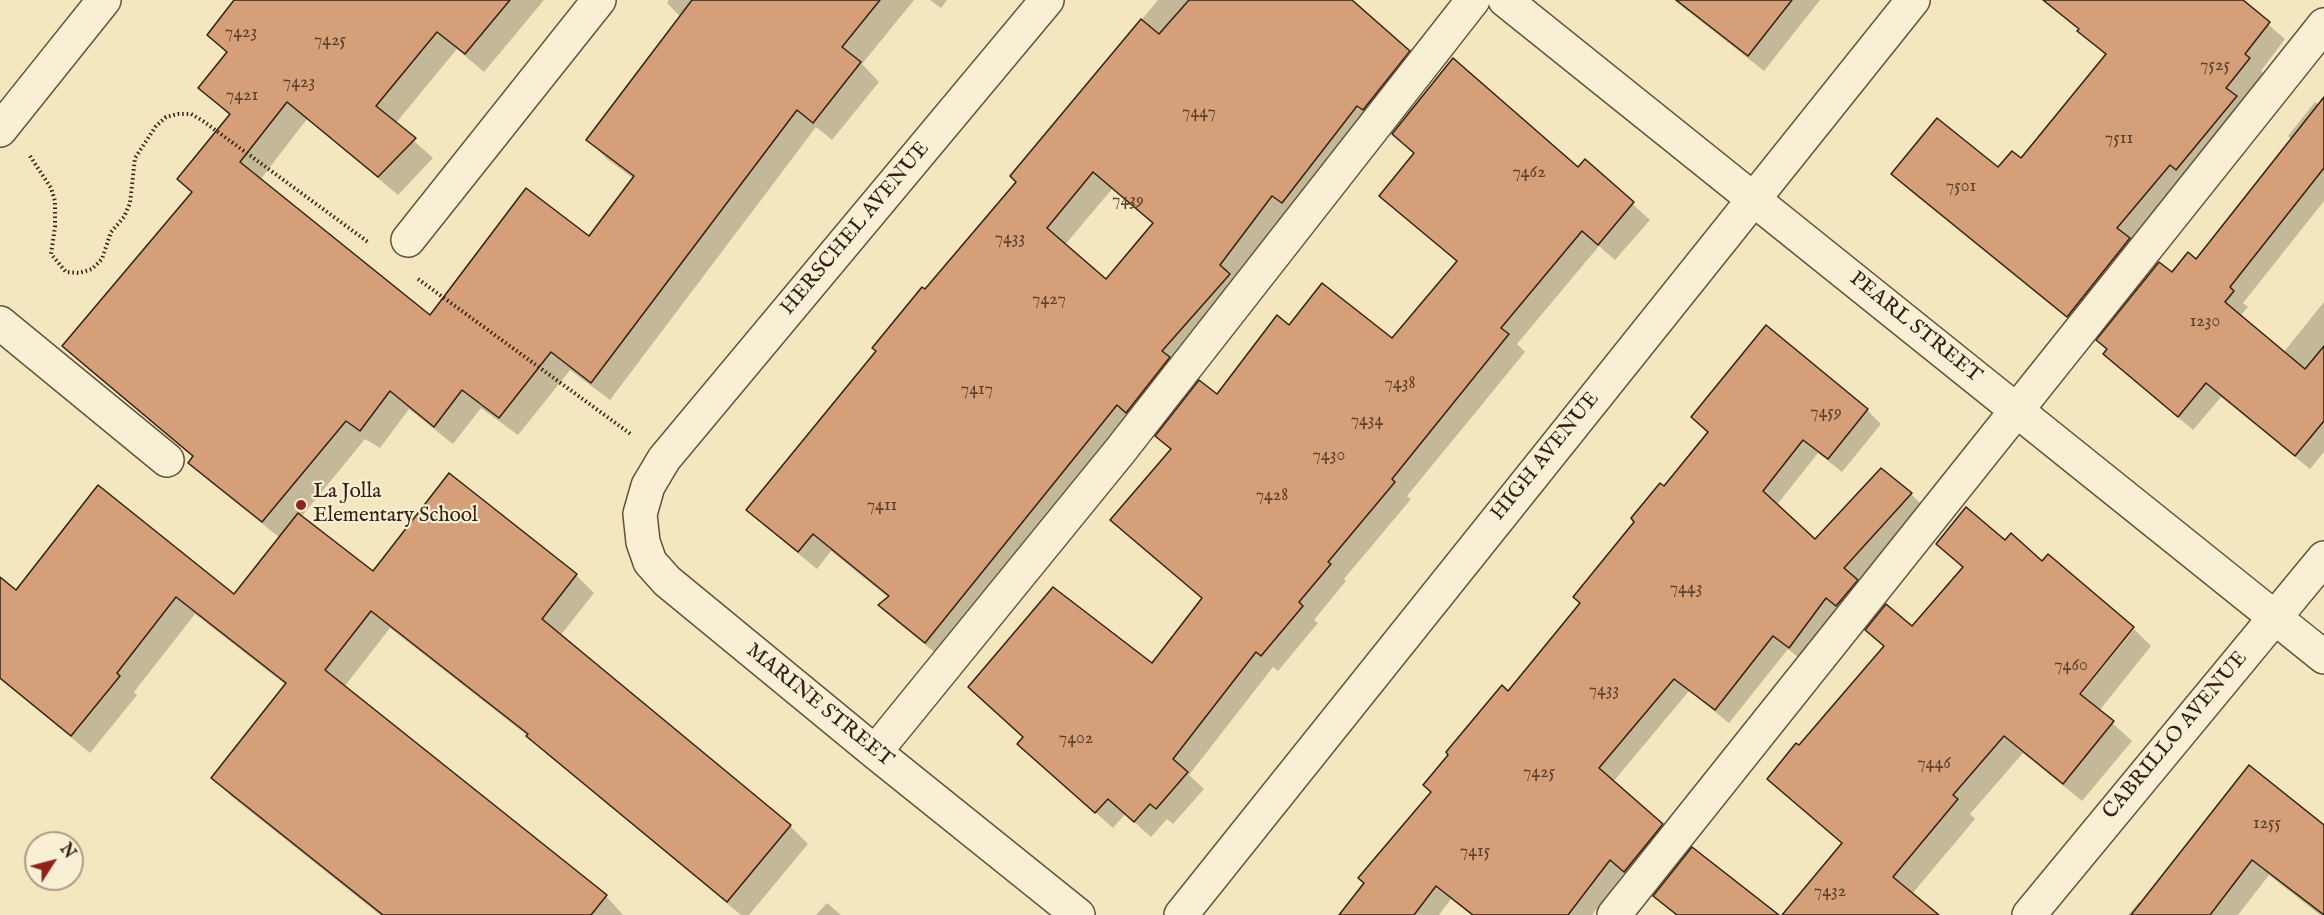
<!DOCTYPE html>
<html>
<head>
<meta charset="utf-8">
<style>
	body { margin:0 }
	#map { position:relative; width:2324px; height:915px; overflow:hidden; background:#f4e7bf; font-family:"IM FELL English",serif }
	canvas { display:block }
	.north { position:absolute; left:24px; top:831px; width:60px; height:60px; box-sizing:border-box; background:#f8efd5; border:2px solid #aa9d87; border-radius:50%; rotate:54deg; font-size:16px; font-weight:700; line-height:24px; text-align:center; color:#352111 }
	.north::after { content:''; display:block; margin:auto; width:21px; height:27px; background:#8f2418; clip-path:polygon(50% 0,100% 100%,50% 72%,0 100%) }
</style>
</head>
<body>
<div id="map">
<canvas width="2324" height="915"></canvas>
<div class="north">N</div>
</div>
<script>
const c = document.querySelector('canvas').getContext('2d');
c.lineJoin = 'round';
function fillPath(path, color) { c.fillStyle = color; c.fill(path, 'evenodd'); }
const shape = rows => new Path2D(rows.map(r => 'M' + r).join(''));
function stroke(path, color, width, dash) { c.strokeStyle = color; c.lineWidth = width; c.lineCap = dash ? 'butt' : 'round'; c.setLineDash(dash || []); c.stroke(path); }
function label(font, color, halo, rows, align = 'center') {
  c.font = font + ' "IM FELL English",serif'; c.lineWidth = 4.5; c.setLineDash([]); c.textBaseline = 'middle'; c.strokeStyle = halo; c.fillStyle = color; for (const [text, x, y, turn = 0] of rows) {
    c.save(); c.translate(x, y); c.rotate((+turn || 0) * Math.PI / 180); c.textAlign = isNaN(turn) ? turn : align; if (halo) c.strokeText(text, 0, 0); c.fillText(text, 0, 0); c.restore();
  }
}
fillPath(shape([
	[235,0,544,0,484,72,457,49,395,124,433,158,398,195,307,119,260,180,431,317,589,239,634,179,607,159,588,140,681,17,667,3,669,0,914,0,862,64,879,82,832,140,816,127,610,400,570,370,518,435,481,408,453,444,409,409,380,448,365,439,301,517,373,573,576,575,594,593,560,636,790,826,808,844,749,915,741,915,547,754,533,740,390,628,344,687,606,896,623,915,380,915,231,796,213,777,286,685,195,614,134,692,137,695,90,753,0,679,0,579,16,592,235,596,280,538,209,481,190,463,194,458,83,365,64,346,193,193,179,179,230,116,200,88,227,53,209,35],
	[930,0,947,0,941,8],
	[1158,0,1349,0,1426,69,943,659,897,622,880,605,889,598,831,551,817,569,766,527,748,510,925,291,1018,182,1012,176],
	[1112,189,1154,224,1106,281,1064,246],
	[1674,0,1820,0,1764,71],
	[2075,0,2240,0,2285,39,2261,71,2265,75,2084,332,1909,190,1893,174,1998,169,2021,160,2106,56,2068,18],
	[2315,102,2324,109,2324,201,2243,303,2248,307,2240,316,2283,353,2324,302,2324,452,2310,469,2221,397,2193,430,2120,368,2172,274,2197,261,2292,140,2288,136],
	[1394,134,1578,170,1585,161,1650,220,1615,260,1599,246,1517,344,1525,352,1407,496,1411,499,1344,579,1346,581,1314,620,1318,623,1278,671,1273,667,1189,775,1204,789,1173,824,1167,819,1151,837,1125,814,1113,828,1036,760,1152,665,1203,599,1112,520,1172,450,1157,436,1217,397,1290,327,1392,340,1458,262,1398,212,1381,196,1415,155],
	[1766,327,1867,410,1881,424,1842,472,1818,453,1776,506,1816,541,1911,494,1925,508,1803,661,1788,649,1729,723,1689,691,1613,782,1676,839,1639,885,1624,873,1592,915,1471,915,1451,899,1439,915,1341,915,1508,693,1582,604,1665,488,1709,433],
	[1966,509,2076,701,2134,629,2151,646,2099,711,2132,741,2082,801,2023,753,1970,814,1975,819,1912,894,1934,915,1784,915,1843,844,1769,779,1799,747,1884,647,1867,630,1912,628,1963,568,1938,544],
	[2324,827,2324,915,2320,915,2269,875,2238,915,2128,915,2139,902,2141,904],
	[827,903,841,915,816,915]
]), '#0003');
const building = shape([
	[234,0,510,0,465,54,437,32,376,106,416,138,378,177,287,102,240,162,430,315,526,188,589,236,634,176,586,140,692,0,880,0,842,47,861,62,813,123,797,110,591,383,551,352,499,418,462,390,434,427,390,391,360,431,346,421,262,522,188,463,193,456,62,346,192,192,177,179,230,114,198,88,227,52,207,35,234,0],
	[1189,0,1352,0,1410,51,1363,110,1357,106,1282,203,1272,196,1220,265,1230,274,1162,351,1170,357,1126,413,1117,405,925,643,878,605,889,596,813,534,798,552,746,510,876,351,872,348,922,287,925,289,1016,182,1010,176,1141,19,1159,34,1189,0],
	[1093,172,1153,223,1106,279,1047,228,1093,172],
	[1676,0,1792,0,1748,56,1676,0],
	[2043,0,2243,0,2270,22,2245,54,2250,58,2226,88,2237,96,2176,170,2170,165,2117,228,2130,238,2067,317,1891,174,1937,118,1998,167,2012,151,2021,158,2106,54,2077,31,2079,29,2043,0],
	[1453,58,1578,167,1585,159,1634,202,1598,245,1582,231,1501,328,1509,334,1392,479,1395,482,1328,562,1331,564,1299,602,1303,606,1261,656,1256,652,1173,759,1188,772,1156,809,1150,804,1134,822,1108,799,1095,813,1017,744,1023,737,968,687,1053,587,1152,663,1202,598,1110,520,1171,449,1155,436,1199,380,1217,394,1277,315,1289,325,1322,283,1392,338,1457,261,1379,196,1414,153,1392,134,1453,58],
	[2324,97,2324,168,2230,287,2234,291,2225,302,2305,369,2324,346,2324,421,2295,456,2206,383,2178,417,2103,354,2107,349,2096,340,2159,262,2172,272,2188,252,2196,259,2324,97],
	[1766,325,1868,409,1828,459,1803,440,1763,491,1815,539,1881,468,1912,493,1844,568,1858,580,1836,606,1826,598,1789,648,1773,636,1715,710,1674,679,1599,768,1663,824,1624,872,1610,860,1568,915,1473,915,1436,886,1414,915,1339,915,1364,883,1358,878,1431,792,1423,785,1448,755,1446,752,1502,685,1508,691,1580,603,1573,597,1634,522,1631,518,1660,483,1664,486,1708,432,1691,417,1766,325],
	[449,473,577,574,542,619,791,825,727,902,526,736,528,734,371,611,325,670,607,895,591,915,383,915,211,778,286,683,176,597,117,673,120,676,71,736,0,678,0,577,16,590,98,485,234,594,298,513,373,571,449,473],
	[1966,507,2005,540,2011,533,2042,561,2048,554,2134,627,2080,694,2114,721,2063,784,2004,736,1953,795,1958,799,1893,877,1939,915,1782,915,1842,843,1767,779,1796,743,1799,745,1884,646,1865,630,1886,604,1912,626,1963,567,1936,544,1966,507],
	[2249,765,2324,825,2324,915,2252,860,2210,915,2131,915,2249,765],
	[1692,847,1779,915,1677,915,1653,896,1692,847]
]);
fillPath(building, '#d59f79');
stroke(building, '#352111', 1.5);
const minor = shape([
	[1047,0,664,459,648,486,640,514,643,542,650,562,667,581,875,752,1078,915],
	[1505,0,2324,657],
	[0,130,104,0],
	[408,240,599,0],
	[0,323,167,460],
	[875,752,1120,451,1473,0],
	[1181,915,1913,0],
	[1614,915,2324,25],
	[2029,915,2324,558]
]);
stroke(minor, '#65523c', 36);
stroke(shape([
	[30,156,51,188,55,201,55,227,51,254,66,272,79,273,92,269,102,259,111,232,124,217,130,203,135,158,156,126,166,117,178,114,191,114,203,121,368,242],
	[418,279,632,435]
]), '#352111', 4, [1.5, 3]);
stroke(minor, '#f8efd5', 33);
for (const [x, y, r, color] of [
	[301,505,6,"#8f2418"]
]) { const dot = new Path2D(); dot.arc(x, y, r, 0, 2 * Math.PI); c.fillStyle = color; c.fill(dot); stroke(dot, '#f8efd5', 2); }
label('18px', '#5d402b', null, [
	["7423",241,33],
	["7425",330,41],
	["7525",2215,66],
	["7423",299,83],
	["7421",242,96],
	["7447",1199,113],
	["7511",2119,139],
	["7462",1529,173],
	["7501",1961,187],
	["7439",1128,201],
	["7433",1010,239],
	["7427",1049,300],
	["1230",2205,322],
	["7438",1400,384],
	["7417",977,390],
	["7459",1826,413],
	["7434",1367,421],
	["7430",1329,456],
	["7428",1272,496],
	["7411",882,506],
	["7443",1686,589],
	["7460",2071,666],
	["7433",1604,691],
	["7402",1076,739],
	["7446",1934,764],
	["7425",1539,773],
	["1255",2267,824],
	["7415",1475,852],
	["7432",1830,892]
]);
label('21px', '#352111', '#f8efd5', [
	["HERSCHEL AVENUE",856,229,-50],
	["PEARL STREET",1915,328,39],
	["HIGH AVENUE",1546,457,-51],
	["MARINE STREET",819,706,39],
	["CABRILLO AVENUE",2176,736,-50]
]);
label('21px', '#352111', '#f8efd5', [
	["La Jolla",313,493],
	["Elementary School",313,517]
], 'left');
</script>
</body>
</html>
